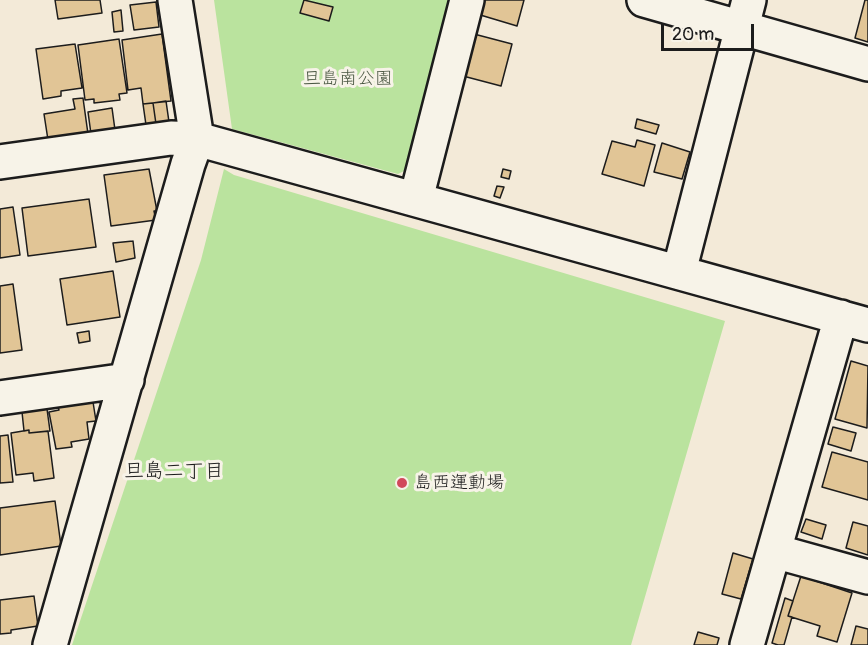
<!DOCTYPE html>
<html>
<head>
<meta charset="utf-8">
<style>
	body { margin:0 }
	#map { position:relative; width:868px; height:645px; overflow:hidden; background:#f3ead8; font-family:Pangolin,sans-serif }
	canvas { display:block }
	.scale { position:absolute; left:661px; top:24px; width:93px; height:27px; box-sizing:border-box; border:3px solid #1c1c1c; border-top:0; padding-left:8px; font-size:18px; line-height:21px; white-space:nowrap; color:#1c1c1c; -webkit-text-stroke:4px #f7f3e8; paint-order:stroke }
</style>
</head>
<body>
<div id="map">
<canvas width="868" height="645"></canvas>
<div class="scale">20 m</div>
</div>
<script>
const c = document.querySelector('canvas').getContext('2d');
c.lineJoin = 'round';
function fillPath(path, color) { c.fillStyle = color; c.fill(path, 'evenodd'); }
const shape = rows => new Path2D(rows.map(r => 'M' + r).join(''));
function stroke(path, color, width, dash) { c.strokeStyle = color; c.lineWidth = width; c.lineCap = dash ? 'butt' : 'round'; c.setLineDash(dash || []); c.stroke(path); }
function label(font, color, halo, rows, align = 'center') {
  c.font = font + ' Pangolin,"Klee One",sans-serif'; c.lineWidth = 6; c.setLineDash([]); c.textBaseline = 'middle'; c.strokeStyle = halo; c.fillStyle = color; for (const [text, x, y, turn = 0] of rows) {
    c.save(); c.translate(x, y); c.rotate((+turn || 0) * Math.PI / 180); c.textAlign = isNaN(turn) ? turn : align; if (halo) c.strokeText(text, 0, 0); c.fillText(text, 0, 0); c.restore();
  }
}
fillPath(shape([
	[214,0,451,0,408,169,398,174,232,129],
	[224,169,234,175,725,321,631,645,72,645,201,260]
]), '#bae39e');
const building = shape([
	[55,0,100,0,102,13,58,19,55,0],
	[304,0,333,7,329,21,300,13,304,0],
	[481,0,524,0,517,26,477,14,481,0],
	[865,0,868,0,868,42,855,38,865,0],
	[156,2,159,27,134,30,130,5,156,2],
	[121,10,123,31,114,32,112,12,121,10],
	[162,34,171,101,143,104,141,88,128,90,122,40,162,34],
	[474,34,512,44,501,86,463,76,474,34],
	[119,39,127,93,119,94,120,100,94,103,94,99,85,100,78,45,119,39],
	[75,44,82,88,61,91,61,96,43,99,36,49,75,44],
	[83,98,88,134,48,140,44,114,75,109,73,99,83,98],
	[166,101,169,122,156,124,153,103,166,101],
	[153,103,156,124,146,125,143,104,153,103],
	[112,108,115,130,91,134,88,112,112,108],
	[637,119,659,125,656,134,635,128,637,119],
	[637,140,655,145,644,186,602,174,612,141,635,147,637,140],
	[662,143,690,152,682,179,654,172,662,143],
	[149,169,157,211,154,211,156,220,111,226,104,175,149,169],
	[503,169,511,171,509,179,501,177,503,169],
	[497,186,504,187,500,198,494,196,497,186],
	[89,199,96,247,28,256,22,208,89,199],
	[13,207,20,255,0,258,0,209,13,207],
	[133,241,135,258,116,262,113,243,133,241],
	[113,271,120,317,67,325,60,279,113,271],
	[13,284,22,350,0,353,0,286,13,284],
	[89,331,90,341,79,343,77,333,89,331],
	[851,361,868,366,867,428,835,419,851,361],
	[93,402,96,421,87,422,89,439,71,442,72,447,56,449,49,412,59,410,58,407,93,402],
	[47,409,50,431,29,433,29,430,24,431,22,412,47,409],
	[833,427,856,433,851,451,828,444,833,427],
	[29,430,29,433,48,431,54,478,34,481,33,473,16,475,11,433,29,430],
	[8,435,13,482,0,483,0,436,8,435],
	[832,452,868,462,868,500,822,487,832,452],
	[55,501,61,546,0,555,0,508,55,501],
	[806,519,826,525,822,539,801,532,806,519],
	[853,522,868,526,868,555,846,548,853,522],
	[733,553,753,559,741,599,722,594,733,553],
	[801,576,852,593,837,642,817,636,820,626,788,616,801,576],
	[34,596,38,626,11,630,11,633,0,634,0,600,34,596],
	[785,598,793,601,788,616,792,617,784,645,778,645,772,643,785,598],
	[856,626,868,629,868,645,851,645,856,626],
	[698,632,719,638,717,645,694,645,698,632]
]);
fillPath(building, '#e1c596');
stroke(building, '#1c1c1c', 1.5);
const minor = shape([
	[644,0,868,64],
	[0,162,171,138,197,139,868,325],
	[416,199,467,0],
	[679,272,749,0],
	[0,398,127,380],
	[774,551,868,577],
	[50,645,188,164,197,139,175,0],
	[747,645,841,317]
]);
stroke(minor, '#1c1c1c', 38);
stroke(minor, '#f7f3e8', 33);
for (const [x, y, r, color] of [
	[402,483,6,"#d1495b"]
]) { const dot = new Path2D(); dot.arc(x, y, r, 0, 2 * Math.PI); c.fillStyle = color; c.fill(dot); stroke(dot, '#f7f3e8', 2); }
label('18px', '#4b5843', '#f7f3e8', [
	["旦島南公園",348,79]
]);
label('18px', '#1c1c1c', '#f7f3e8', [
	["島西運動場",414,483]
], 'left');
label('20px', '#1c1c1c', '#f7f3e8', [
	["旦島二丁目",174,472]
]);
</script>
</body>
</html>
